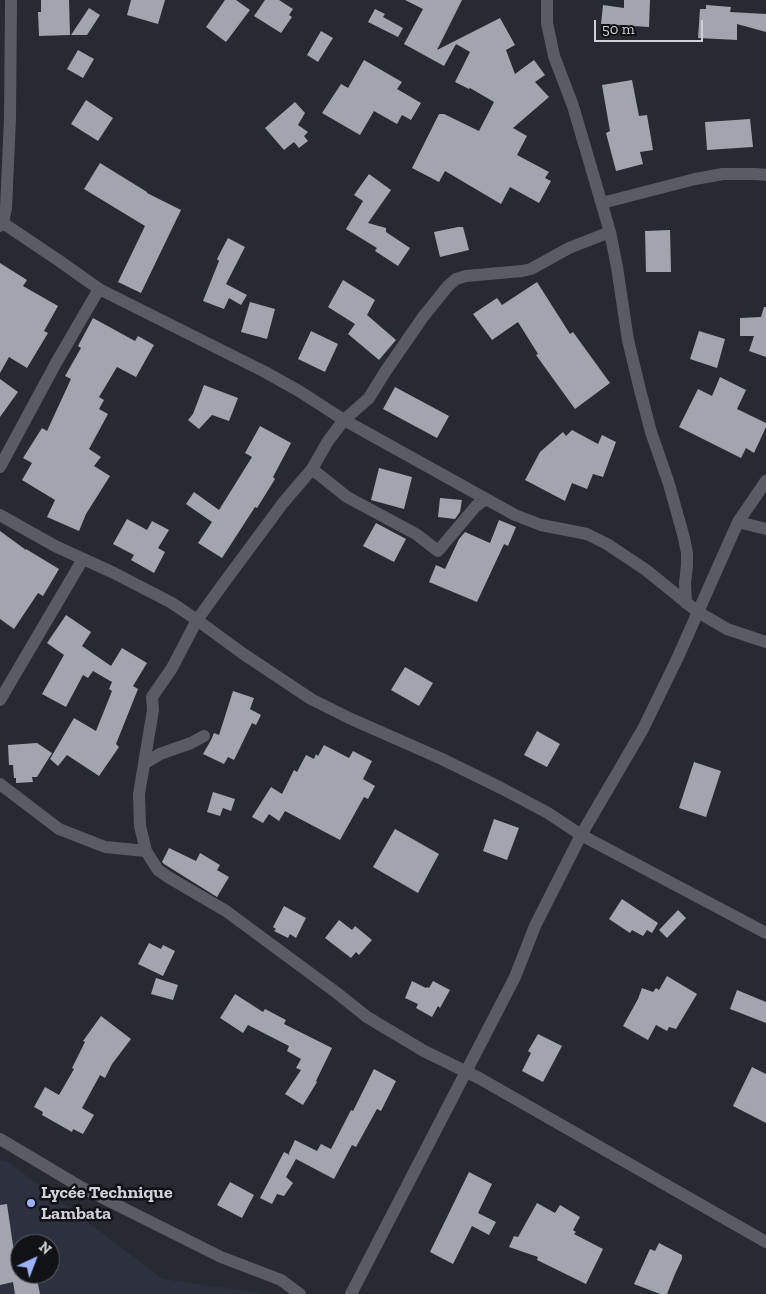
<!DOCTYPE html>
<html>
<head>
<meta charset="utf-8">
<style>
	body { margin:0 }
	#map { position:relative; width:766px; height:1294px; overflow:hidden; background:#272a31; font-family:"Zilla Slab",serif }
	canvas { display:block }
	.north { position:absolute; left:10px; top:1234px; width:50px; height:50px; box-sizing:border-box; background:#111215; border:1px solid #5d5e62; border-radius:50%; rotate:43deg; font-size:14px; font-weight:700; line-height:20px; text-align:center; color:#d0d1d6 }
	.north::after { content:''; display:block; margin:auto; width:18px; height:22px; background:#9eb3fd; clip-path:polygon(50% 0,100% 100%,50% 72%,0 100%) }
	.scale { position:absolute; left:594px; top:20px; width:109px; height:22px; box-sizing:border-box; border:2px solid #d0d1d6; border-top:0; padding-left:6px; font-size:15px; line-height:18px; white-space:nowrap; color:#d0d1d6; -webkit-text-stroke:4px #111215; paint-order:stroke }
</style>
</head>
<body>
<div id="map">
<canvas width="766" height="1294"></canvas>
<div class="north">N</div>
<div class="scale">50 m</div>
</div>
<script>
const c = document.querySelector('canvas').getContext('2d');
c.lineJoin = 'round';
function fillPath(path, color) { c.fillStyle = color; c.fill(path, 'evenodd'); }
const shape = rows => new Path2D(rows.map(r => 'M' + r).join(''));
function stroke(path, color, width, dash) { c.strokeStyle = color; c.lineWidth = width; c.lineCap = dash ? 'butt' : 'round'; c.setLineDash(dash || []); c.stroke(path); }
function label(font, color, halo, rows, align = 'center') {
  c.font = font + ' "Zilla Slab",serif'; c.lineWidth = 5; c.setLineDash([]); c.textBaseline = 'middle'; c.strokeStyle = halo; c.fillStyle = color; for (const [text, x, y, turn = 0] of rows) {
    c.save(); c.translate(x, y); c.rotate((+turn || 0) * Math.PI / 180); c.textAlign = isNaN(turn) ? turn : align; if (halo) c.strokeText(text, 0, 0); c.fillText(text, 0, 0); c.restore();
  }
}
fillPath(shape([
	[0,1160,7,1161,163,1279,267,1294,0,1294],
	[20,1244,50,1244,50,1274,20,1274]
]), '#2d313e');
fillPath(shape([
	[41,0,69,0,70,35,39,36,38,12,41,12],
	[131,0,165,0,158,24,127,15],
	[225,0,236,0,250,10,226,42,206,27],
	[265,0,279,0,293,9,289,15,292,17,281,33,254,16],
	[405,0,462,0,437,50,500,18,515,45,506,50,515,74,534,60,545,75,535,82,549,97,513,128,527,136,517,155,549,172,545,178,551,181,539,203,510,187,501,204,445,171,439,182,412,168,439,114,444,114,479,131,494,102,470,88,469,89,455,82,470,52,456,44,444,66,404,44,423,9],
	[624,0,650,0,649,27,601,24,603,5,624,8],
	[706,5,731,7,730,12,766,14,766,32,737,24,737,40,698,38,700,9,706,9],
	[89,8,100,15,87,35,71,35],
	[375,9,385,14,383,17,403,28,398,37,368,22],
	[321,31,333,38,318,62,307,55],
	[78,50,94,59,83,78,67,69],
	[364,60,402,82,397,89,421,103,411,120,402,115,397,124,374,111,360,135,322,113,341,84,348,88],
	[632,80,639,116,647,115,653,150,640,152,643,164,616,171,606,133,610,131,602,85],
	[86,100,113,118,98,141,71,124],
	[295,102,305,113,298,125,308,132,304,136,308,141,299,148,294,142,284,150,265,128],
	[750,119,753,147,707,150,705,122],
	[100,163,147,192,147,193,181,210,141,293,118,282,145,226,84,189],
	[369,174,391,190,368,223,386,228,386,232,410,248,398,266,375,251,377,248,346,229,363,201,354,195],
	[458,227,463,227,469,250,440,257,434,232],
	[670,230,671,272,646,272,645,231],
	[228,238,245,247,226,284,247,295,241,305,229,298,224,309,203,301,219,261,217,259],
	[0,263,27,280,23,286,58,306,44,331,48,333,27,368,9,357,0,373],
	[343,280,375,300,367,315,396,340,379,360,348,334,355,324,328,307],
	[537,282,570,334,573,332,610,383,575,409,536,355,538,354,518,322,492,340,473,314,497,298,502,305],
	[250,302,275,309,267,339,241,332],
	[764,307,766,307,766,357,749,351,754,336,740,336,740,318,761,317],
	[93,318,135,341,138,336,154,345,136,377,117,367,99,397,104,400,99,409,108,414,89,449,101,457,94,466,110,476,86,514,79,531,47,517,55,500,22,480,32,463,23,458,42,428,47,431,71,379,65,376,81,348,78,346],
	[311,331,338,344,325,372,298,359],
	[699,331,725,339,717,368,690,359],
	[720,377,746,390,737,409,766,423,766,427,754,453,746,448,741,458,679,427,698,389,712,396],
	[0,379,18,392,0,417],
	[204,385,238,398,229,421,212,415,199,429,188,420,193,414],
	[395,387,449,416,437,438,383,409],
	[260,426,291,443,273,477,275,479,257,508,255,507,222,558,198,543,212,522,186,504,194,492,219,510,252,457,245,453],
	[572,430,598,444,602,435,616,442,603,477,593,474,587,489,572,483,565,501,525,480,540,452,563,432,566,436],
	[379,468,412,477,404,509,371,500],
	[440,498,462,500,460,512,455,519,438,517],
	[127,519,147,530,152,521,169,530,158,548,165,552,154,573,131,560,134,555,113,544],
	[499,520,516,527,508,546,504,544,477,602,429,582,436,565,445,569,459,539,465,532,490,543],
	[376,523,406,539,394,562,363,546],
	[0,531,26,550,26,549,59,569,43,596,38,593,14,629,0,619],
	[66,615,91,632,82,646,111,666,122,648,147,663,133,686,138,689,116,744,119,747,99,776,67,755,58,766,50,759,74,718,96,731,112,691,109,689,112,682,93,671,88,678,83,675,66,707,42,694,64,655,47,643],
	[405,667,433,683,419,706,391,690],
	[233,691,254,698,250,709,261,715,256,725,252,723,234,760,228,757,224,764,203,754,211,740,214,733,219,735],
	[537,731,560,744,547,767,524,755],
	[37,743,52,753,37,777,32,777,33,782,16,783,16,778,14,778,13,765,9,765,8,745],
	[324,745,349,758,353,751,372,761,363,779,375,786,368,799,364,797,340,840,285,811,279,821,269,814,263,823,252,817,271,787,282,794,294,770,297,772,306,755,314,759,316,754,318,756],
	[694,762,721,771,706,817,679,808],
	[213,792,235,799,231,811,223,808,220,816,207,812],
	[494,819,519,828,507,860,483,851],
	[395,829,439,854,418,893,373,867],
	[169,848,196,861,200,853,220,865,217,870,229,877,217,897,164,864,162,862],
	[622,899,658,923,652,933,647,930,643,936,632,930,630,933,609,919],
	[284,906,306,918,296,938,290,934,288,938,274,931,276,929,273,927],
	[678,910,686,918,667,938,659,930],
	[339,920,352,930,355,926,372,940,359,955,356,952,351,958,325,938],
	[149,943,161,949,163,945,175,951,163,976,138,964],
	[667,976,697,994,676,1029,669,1027,667,1031,656,1025,648,1040,623,1026,638,999,642,988,653,992,656,988,659,990],
	[156,978,178,985,173,1000,151,994],
	[412,981,426,988,427,987,429,988,433,981,450,990,440,1008,438,1006,432,1017,416,1008,418,1004,405,998],
	[737,990,766,1002,766,1023,730,1009],
	[235,994,263,1012,265,1009,286,1020,284,1024,332,1048,316,1081,317,1082,303,1105,285,1094,301,1070,296,1068,301,1059,287,1051,289,1046,248,1025,243,1033,220,1018],
	[101,1016,131,1039,112,1064,105,1078,100,1075,82,1108,94,1115,83,1134,73,1129,72,1132,42,1115,43,1112,34,1107,45,1087,59,1095,74,1069,72,1068,85,1042,83,1041],
	[538,1034,562,1046,543,1082,522,1071,531,1053,528,1051],
	[752,1067,766,1074,766,1123,733,1106],
	[374,1069,396,1081,381,1111,377,1109,356,1147,352,1145,334,1179,296,1159,286,1177,293,1183,284,1196,277,1194,272,1204,260,1198,284,1152,290,1155,288,1155,295,1140,317,1151,321,1144,331,1149,351,1110,353,1111],
	[469,1172,492,1184,478,1213,496,1222,489,1235,472,1226,453,1264,430,1252],
	[230,1182,254,1195,242,1218,217,1205],
	[537,1203,555,1213,560,1205,580,1217,573,1230,576,1232,574,1234,603,1249,586,1284,537,1260,538,1257,509,1247,514,1236,518,1237],
	[7,1204,15,1259,20,1258,20,1274,36,1274,40,1294,15,1294,13,1282,0,1285,0,1205],
	[659,1243,682,1255,682,1259,675,1274,667,1294,660,1294,634,1284,650,1249,655,1251]
]), '#a2a5ae');
stroke(shape([
	[547,0,547,23,554,56,573,106,610,232,617,267,628,340,640,390,651,432,669,484,684,538,687,553,687,565,685,583,686,603],
	[602,203,695,179,723,174,756,174,766,175],
	[0,221,58,260,99,289,56,363,0,467],
	[0,226,3,223,6,208,10,119,11,0],
	[610,232,569,248,531,269,522,271,466,276,456,279,448,286,423,317,385,372,369,398,344,420,328,441,312,469,283,503,223,584,197,620,172,668,152,697,153,710,139,794,140,826,146,851,158,870,168,877,226,911,337,993,367,1017,424,1051,479,1078,766,1242],
	[99,289,265,372,299,391,344,420,515,515,541,525,587,534,607,544,646,570,698,612,727,629,766,642],
	[312,469,347,497,416,534,438,551,476,506,486,499],
	[0,515,55,546,114,573,172,603,197,620,242,653,311,699,349,718,442,759,501,788,548,813,581,835,766,933],
	[738,522,766,529],
	[0,700,83,559],
	[145,763,160,754,191,743,204,736],
	[0,784,59,829,105,847,146,851],
	[0,1139,79,1186,221,1257,281,1280,300,1294],
	[351,1294,515,977,535,926,581,835,643,729,678,657,738,522,766,481]
]), '#5a5c64', 12);
for (const [x, y, r, color] of [
	[31,1203,5,"#9eb3fd"]
]) { const dot = new Path2D(); dot.arc(x, y, r, 0, 2 * Math.PI); c.fillStyle = color; c.fill(dot); stroke(dot, '#111215', 2); }
label('bold 18px', '#d0d1d6', '#111215', [
	["Lycée Technique",41,1193],
	["Lambata",41,1214]
], 'left');
</script>
</body>
</html>
